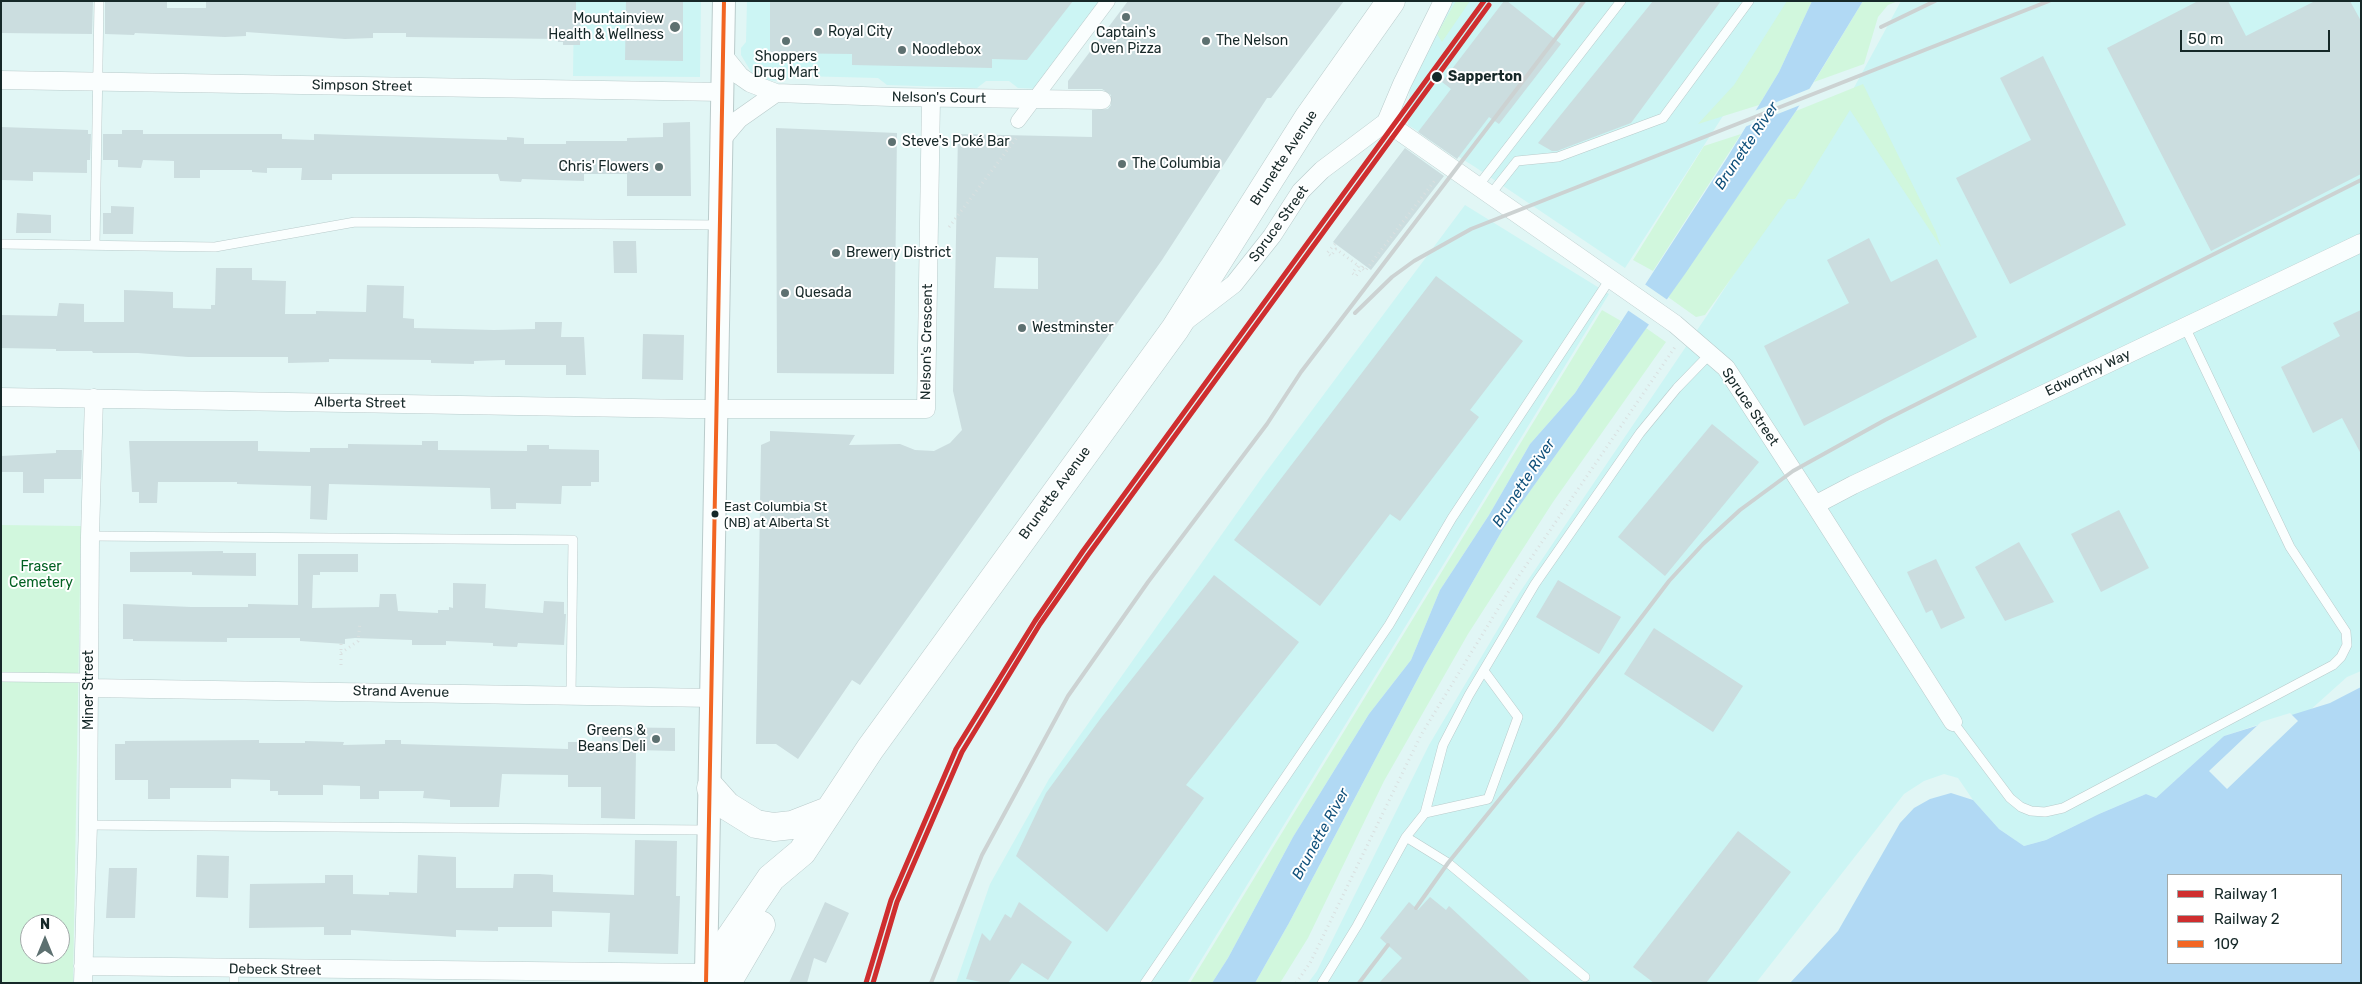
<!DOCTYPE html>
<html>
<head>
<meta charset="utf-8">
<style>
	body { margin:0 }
	#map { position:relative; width:2362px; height:984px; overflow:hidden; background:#e1f6f5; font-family:Rubik,sans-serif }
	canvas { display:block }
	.frame { position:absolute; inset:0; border:2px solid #162828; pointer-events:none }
	.legend { position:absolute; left:2167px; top:874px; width:175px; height:90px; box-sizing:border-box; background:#fff; border:1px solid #a2a9a9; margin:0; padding:6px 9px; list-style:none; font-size:15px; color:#162828 }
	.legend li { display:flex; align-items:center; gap:10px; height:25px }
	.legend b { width:25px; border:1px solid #a2a9a9 }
	.north { position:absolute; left:20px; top:914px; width:50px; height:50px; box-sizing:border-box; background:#fff; border:1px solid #a2a9a9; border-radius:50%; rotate:0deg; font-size:14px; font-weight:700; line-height:20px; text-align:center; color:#162828 }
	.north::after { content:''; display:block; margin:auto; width:18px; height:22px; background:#5d7070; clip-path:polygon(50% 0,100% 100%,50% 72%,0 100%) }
	.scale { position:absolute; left:2180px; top:30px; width:150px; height:22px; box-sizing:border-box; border:2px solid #162828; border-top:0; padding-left:6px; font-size:15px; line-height:18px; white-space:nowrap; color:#162828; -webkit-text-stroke:4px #fff; paint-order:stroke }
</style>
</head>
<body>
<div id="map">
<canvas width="2362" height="984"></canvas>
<div class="frame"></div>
<ul class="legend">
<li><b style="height:6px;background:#cf2e2f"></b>Railway 1</li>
<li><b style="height:6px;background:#cf2e2f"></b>Railway 2</li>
<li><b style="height:6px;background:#f26522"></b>109</li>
</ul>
<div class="north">N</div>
<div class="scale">50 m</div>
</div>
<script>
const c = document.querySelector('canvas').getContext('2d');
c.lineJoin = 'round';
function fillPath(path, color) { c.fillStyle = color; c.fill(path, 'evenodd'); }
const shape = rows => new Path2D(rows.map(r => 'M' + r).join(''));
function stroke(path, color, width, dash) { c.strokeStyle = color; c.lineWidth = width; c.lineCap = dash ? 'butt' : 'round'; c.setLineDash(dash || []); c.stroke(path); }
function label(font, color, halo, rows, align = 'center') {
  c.font = font + ' Rubik,sans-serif'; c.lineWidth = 4; c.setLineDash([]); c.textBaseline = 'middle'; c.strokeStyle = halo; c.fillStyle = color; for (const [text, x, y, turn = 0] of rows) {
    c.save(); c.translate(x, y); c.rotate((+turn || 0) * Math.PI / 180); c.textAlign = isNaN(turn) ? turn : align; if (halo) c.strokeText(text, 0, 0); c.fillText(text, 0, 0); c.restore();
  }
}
fillPath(shape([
	[574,1,701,1,700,77,573,76],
	[747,1,1108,1,1042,89,1018,88,1009,81,986,81,977,88,887,85,878,78,799,76,782,81,765,80,753,75,741,55,741,48,746,42],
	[1451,1,1797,1,1625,268,1475,167,1408,125,1410,85],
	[1901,1,2361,1,2361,671,2347,677,2298,721,2209,771,2257,725,2224,736,2156,798,2146,794,2099,814,2046,840,2024,846,1999,829,1973,800,1958,778,1944,774,1924,781,1904,794,1756,983,1308,983,1317,971,1429,745,1520,592,1708,314,1850,95],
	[1465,205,1609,294,1187,983,956,983,990,884,1049,779,1263,476]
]), '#ccf5f4');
fillPath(shape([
	[1456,1,1470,1,1442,42,1437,34],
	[1787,1,1812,1,1779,72,1759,105,1698,124,1734,85],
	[1863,1,1898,1,1888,5,1878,17,1864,64,1814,82],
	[1863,84,1936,232,1941,247,1850,110,1795,199,1788,199,1705,315,1696,317,1668,297,1796,111],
	[1741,134,1653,271,1633,260,1704,146],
	[1602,310,1621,321,1575,393,1530,444,1489,515,1440,590,1411,660,1369,714,1293,837,1228,958,1212,983,1190,983],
	[1646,328,1666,342,1553,502,1468,634,1384,781,1308,938,1280,983,1255,983,1289,923,1425,665,1503,529],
	[1,525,81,526,73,983,1,983],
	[30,924,60,924,60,954,30,954]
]), '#d1f7dd');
fillPath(shape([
	[1812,1,1863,1,1796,111,1685,274,1503,529,1425,665,1289,923,1255,983,1212,983,1228,958,1293,837,1369,714,1411,660,1440,590,1489,515,1530,444,1575,393,1727,158,1779,72],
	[2361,687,2361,983,1790,983,1838,931,1900,823,1914,808,1930,799,1951,793,1973,800,1999,829,2024,846,2046,840,2099,814,2146,794,2156,798,2224,736,2330,703],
	[2168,875,2341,875,2341,963,2168,963]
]), '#b1d9f4');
fillPath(shape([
	[1814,87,1803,104,1742,128,1752,112],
	[1643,283,1669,301,1651,326,1626,309],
	[2290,713,2298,721,2227,789,2209,771,2261,722]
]), '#e1f6f5');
fillPath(shape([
	[1,1,93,1,92,34,1,33],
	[105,1,167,1,167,8,206,8,206,1,576,1,576,13,581,13,580,45,563,45,563,42,558,42,558,39,406,37,406,33,373,33,373,38,345,39,246,32,246,36,225,37,135,33,134,35,105,34],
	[626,1,683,1,683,61,625,60],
	[770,1,1073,1,1027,60,992,59,992,68,852,65,852,54,770,53],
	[1128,1,1344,1,1271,98,1267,98,1162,260,860,685,852,680,798,759,776,744,756,744,761,445,770,441,770,431,855,435,849,445,900,444,915,450,934,451,950,443,962,430,953,391,958,134,1092,137,1092,110,1108,109,1111,105,1111,95,1102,89,1068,89,1068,81],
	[996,257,1038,258,1038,289,994,288],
	[1504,1,1507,1,1561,44,1499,124,1489,117,1457,159,1418,132,1451,89,1442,82],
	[1653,1,1721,1,1631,123,1557,151,1552,151,1538,143],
	[2198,1,2228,1,2246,36,2315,1,2350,1,2361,21,2361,174,2211,251,2107,48],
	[2043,56,2126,225,2010,284,1956,178,2031,140,2000,78],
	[690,122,691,196,627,196,627,174,584,174,584,181,522,179,521,182,500,181,498,174,332,174,332,180,301,180,302,168,267,168,267,173,252,172,252,170,200,170,200,178,174,178,174,161,143,160,141,168,118,167,118,160,103,160,103,134,122,134,122,130,143,130,143,134,282,134,282,139,314,140,314,134,507,140,507,137,524,138,524,144,566,144,566,141,627,141,627,138,663,137,663,123],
	[1,127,88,130,88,134,91,134,90,160,87,160,87,173,33,172,33,181,2,180],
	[776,128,897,133,894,374,777,373],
	[1405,148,1444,176,1371,270,1333,242],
	[111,206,134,207,133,234,103,234,103,213,111,213],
	[17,213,51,215,51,233,16,233],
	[1869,238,1891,282,1937,259,1977,337,1804,426,1764,346,1849,303,1827,260],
	[613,241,636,241,637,273,614,273],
	[216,268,252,268,252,280,286,281,285,314,316,314,316,311,366,312,367,285,404,286,403,318,414,319,414,328,494,330,535,329,535,322,562,322,561,337,584,337,586,375,566,375,566,365,505,365,505,360,474,361,474,364,431,363,431,360,329,359,329,362,288,363,288,357,188,357,138,353,93,353,92,351,56,351,56,349,1,348,1,315,57,316,59,303,84,304,84,322,124,322,124,290,173,292,173,308,211,309,211,305,215,305],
	[1436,276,1523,341,1470,410,1479,417,1400,521,1390,514,1320,606,1234,540],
	[2361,310,2361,454,2342,418,2313,433,2281,367,2340,336,2333,323],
	[643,334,684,335,683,380,642,379],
	[1712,424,1759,462,1665,576,1618,537],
	[129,441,258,441,258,451,310,452,310,448,348,448,348,444,422,445,422,441,438,441,438,450,527,451,527,445,549,445,549,449,599,450,599,482,591,482,591,486,562,486,561,504,516,503,516,509,491,509,490,488,329,484,327,520,310,519,311,486,237,484,237,482,158,482,157,503,139,503,139,492,132,492],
	[56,450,82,450,81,479,44,479,44,493,23,493,23,472,1,472,1,456,56,453],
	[2119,510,2149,568,2101,592,2071,534],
	[2019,542,2054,602,2005,621,1975,567],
	[223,551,223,553,256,553,256,576,192,575,192,572,130,572,130,552],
	[298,554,358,554,358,572,320,572,320,575,313,575,312,608,379,607,380,594,396,594,398,611,438,613,438,610,449,610,449,607,453,608,453,583,486,584,485,608,543,613,544,601,564,602,564,614,566,614,564,645,518,643,517,647,493,646,493,643,446,641,446,645,412,645,412,640,355,638,345,639,345,644,300,641,300,638,227,638,227,642,133,641,133,639,123,639,123,604,191,607,248,607,248,604,298,605],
	[1936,559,1965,618,1941,629,1932,610,1926,613,1907,572],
	[1214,575,1299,642,1186,785,1204,798,1107,932,1016,856,1046,793,1101,718],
	[1558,580,1621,617,1599,654,1536,617],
	[1654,628,1743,686,1713,732,1624,674],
	[602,727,675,728,675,751,636,750,635,819,601,818,601,787,568,787,568,775,502,774,499,807,450,807,450,800,423,798,424,791,379,791,379,799,360,799,360,786,323,785,323,795,278,795,278,791,270,791,270,780,231,779,231,788,170,788,170,799,148,799,148,780,115,780,115,744,125,744,125,741,259,740,259,743,305,743,305,741,344,742,343,745,385,744,385,740,401,740,401,744,568,749,568,742,602,742],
	[1738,831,1791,872,1706,983,1654,983,1633,967],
	[635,840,677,841,676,896,680,896,678,954,608,952,610,913,552,911,552,927,498,927,498,931,456,930,456,937,351,930,351,935,324,935,324,927,249,928,250,884,325,883,325,875,353,875,353,894,389,895,389,892,417,893,418,855,456,857,456,888,513,888,514,874,539,874,553,875,553,892,634,895],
	[197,855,229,856,228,898,196,897],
	[109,868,137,868,135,918,106,918],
	[1430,897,1446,910,1449,906,1532,983,1379,983,1402,958,1380,938,1409,902,1418,910],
	[825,902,849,913,826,963,814,958,807,983,789,983],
	[1019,902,1072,942,1048,980,1022,963,1008,983,986,983,966,979,982,933,990,941,1005,914,1011,918]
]), '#cbdddf');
const service = shape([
	[1478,186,1621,1],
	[1490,195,1517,161,1558,157,1663,118,1749,1],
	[1,244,215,247,355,222,721,225],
	[95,245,99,1],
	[90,536,573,540,571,695],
	[1,677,89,678],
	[1953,722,2010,798,2021,807,2031,811,2045,812,2063,808,2333,665,2341,657,2347,645,2346,632,2290,547,2185,327],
	[1425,813,1488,799,1518,717,1484,671],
	[88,825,707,830],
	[1585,977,1448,863,1406,837,1425,813,1443,745,1469,695,1535,584,1640,433,1677,388,1710,354],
	[234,983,234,969],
	[1145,983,1389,625,1452,518,1610,279],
	[1322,983,1357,926,1406,837]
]);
const pedestrian = shape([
	[1018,121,1108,1]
]);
const minor = shape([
	[723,55,740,76,750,83,776,93,891,97,1102,100],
	[1,80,723,92],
	[1386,122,1675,324,1726,368,1815,505,1953,722],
	[722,139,739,119,776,93],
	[1187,320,1234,284,1272,236,1301,191,1322,170,1386,122,1402,84,1443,1],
	[1,397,690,409,926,409,931,98],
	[1815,505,1853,485,2361,243],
	[89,688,713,698],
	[83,966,706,973],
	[83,983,88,825,90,536,94,398]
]);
const tertiary = shape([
	[706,973,724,1]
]);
const primary = shape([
	[711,788,727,806,756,824,774,827,792,825,828,811],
	[706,983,706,973,771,878,802,852,870,749,1175,329,1309,117,1391,1],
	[727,983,761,925]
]);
stroke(service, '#b9cbcb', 10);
stroke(pedestrian, '#b9cbcb', 15);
stroke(minor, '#b9cbcb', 19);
stroke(tertiary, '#b9cbcb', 24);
stroke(primary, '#b9cbcb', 29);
stroke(shape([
	[949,227,1018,136],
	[1335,244,1327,253,1331,256,1336,249,1360,267],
	[1358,266,1352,273,1356,276,1364,265],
	[1363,269,1365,271,1436,179],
	[341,644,341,667],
	[341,653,358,641,360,623],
	[1296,983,1310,963,1421,735,1512,586,1675,347]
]), '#d9e0e0', 3, [1, 4]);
stroke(service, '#fafefe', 9);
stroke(pedestrian, '#fafefe', 14);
stroke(minor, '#fafefe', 18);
stroke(tertiary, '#fafefe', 22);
stroke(primary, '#fafefe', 28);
stroke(shape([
	[1881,27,1935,1],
	[1355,313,1392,277,1414,261,1471,229,2049,1],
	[1416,908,1448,863,1558,727,1669,581,1703,544,1740,510,1793,471,1885,420,2361,180],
	[931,983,982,855,1068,696,1148,582,1267,424,1301,372,1584,1],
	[1359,983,1388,945]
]), '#ccd2d2', 4);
stroke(shape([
	[706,983,724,1]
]), '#f26522', 4);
stroke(shape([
	[866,983,891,900,956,749,1035,621,1083,551,1484,1]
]), '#cf2e2f', 5);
stroke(shape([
	[873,983,897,902,962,752,1040,624,1088,555,1489,5]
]), '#cf2e2f', 5);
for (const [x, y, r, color] of [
	[1126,17,5,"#5d7070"],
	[675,27,6,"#5d7070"],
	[818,32,5,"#5d7070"],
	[786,41,5,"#5d7070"],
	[1206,41,5,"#5d7070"],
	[902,50,5,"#5d7070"],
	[1437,77,6,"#162828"],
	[892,142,5,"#5d7070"],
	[1122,164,5,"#5d7070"],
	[659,167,5,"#5d7070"],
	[836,253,5,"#5d7070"],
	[785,293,5,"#5d7070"],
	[1022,328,5,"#5d7070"],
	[715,514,4.5,"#162828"],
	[656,739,5,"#5d7070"]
]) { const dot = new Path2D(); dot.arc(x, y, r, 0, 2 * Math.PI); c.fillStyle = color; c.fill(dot); stroke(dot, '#fff', 2); }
label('13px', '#162828', '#fff', [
	["East Columbia St",724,507],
	["(NB) at Alberta St",724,523]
], 'left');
label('14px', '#162828', '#fff', [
	["Mountainview",664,19,"right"],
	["Health & Wellness",664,35,"right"],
	["Royal City",828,32],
	["Captain's",1126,33,"center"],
	["Oven Pizza",1126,49,"center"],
	["The Nelson",1216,41],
	["Noodlebox",912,50],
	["Shoppers",786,57,"center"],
	["Drug Mart",786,73,"center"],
	["Steve's Poké Bar",902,142],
	["The Columbia",1132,164],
	["Chris' Flowers",649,167,"right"],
	["Brewery District",846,253],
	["Quesada",795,293],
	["Westminster",1032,328],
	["Greens &",646,731,"right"],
	["Beans Deli",646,747,"right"]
], 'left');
label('bold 14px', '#162828', '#fff', [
	["Sapperton",1448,77]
], 'left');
label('14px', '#162828', '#fff', [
	["Simpson Street",362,86,1],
	["Nelson's Court",939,98,1],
	["Brunette Avenue",1284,158,-57],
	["Spruce Street",1279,224,-54],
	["Nelson's Crescent",927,342,-89],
	["Edworthy Way",2088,373,-25],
	["Alberta Street",360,403,1],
	["Spruce Street",1750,407,56],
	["Brunette Avenue",1055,493,-54],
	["Miner Street",89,690,-90],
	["Strand Avenue",401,692,1],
	["Debeck Street",275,970,1]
]);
label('14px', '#026022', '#fff', [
	["Fraser",41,567],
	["Cemetery",41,583]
]);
label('italic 15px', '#12527c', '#fff', [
	["Brunette River",1747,146,-56],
	["Brunette River",1524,483,-57],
	["Brunette River",1321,834,-61]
]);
</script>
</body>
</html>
